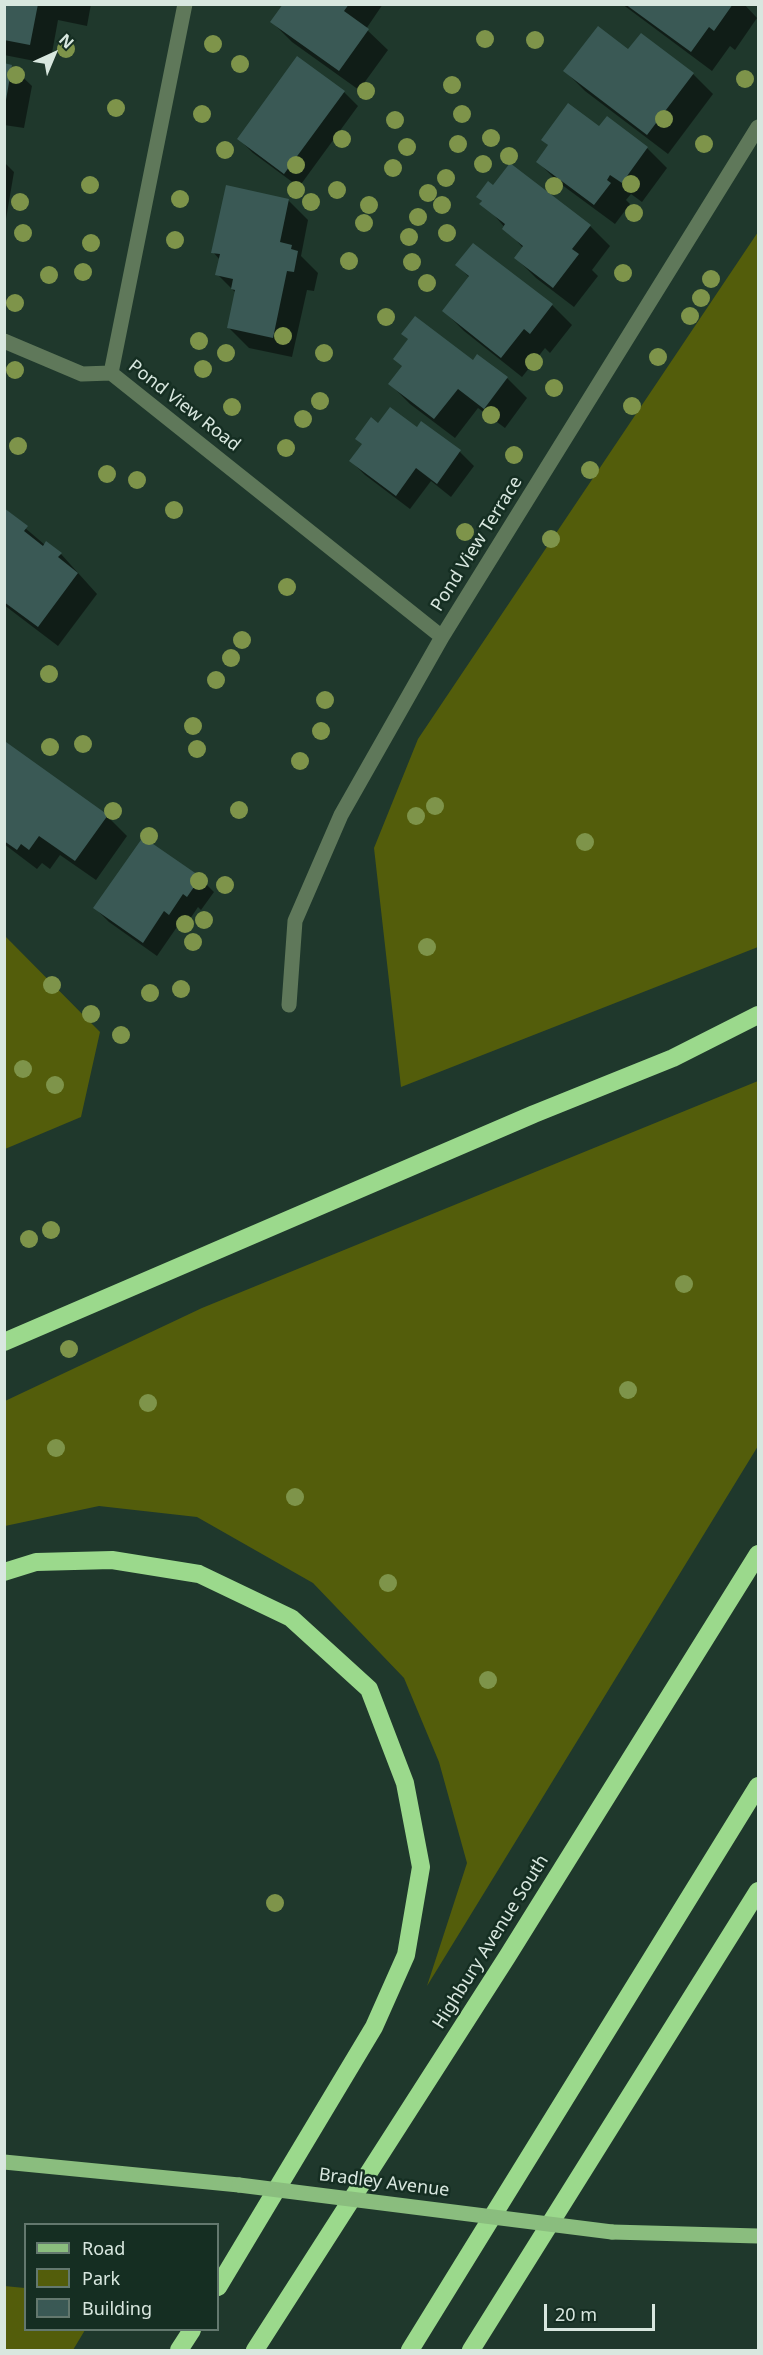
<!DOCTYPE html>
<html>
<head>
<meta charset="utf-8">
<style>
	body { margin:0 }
	#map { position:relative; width:763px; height:2355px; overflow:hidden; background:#1f382c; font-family:"Noto Sans",sans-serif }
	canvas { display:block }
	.frame { position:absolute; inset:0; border:6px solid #d8e7df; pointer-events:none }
	.legend { position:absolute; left:24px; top:2223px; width:195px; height:108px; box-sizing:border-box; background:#152e22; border:2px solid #63786e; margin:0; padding:8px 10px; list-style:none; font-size:18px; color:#d8e7df }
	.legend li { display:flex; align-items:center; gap:12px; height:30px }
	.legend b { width:30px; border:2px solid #63786e }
	.north { position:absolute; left:24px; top:24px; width:60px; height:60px; -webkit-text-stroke:4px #152e22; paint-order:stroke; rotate:44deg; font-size:16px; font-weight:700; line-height:24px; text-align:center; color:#d8e7df }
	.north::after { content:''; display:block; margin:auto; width:21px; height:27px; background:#d8e7df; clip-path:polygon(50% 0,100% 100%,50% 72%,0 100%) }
	.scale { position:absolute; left:544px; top:2304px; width:111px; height:27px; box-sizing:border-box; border:3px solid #d8e7df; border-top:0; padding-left:8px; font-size:18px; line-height:21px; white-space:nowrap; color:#d8e7df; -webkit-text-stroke:4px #152e22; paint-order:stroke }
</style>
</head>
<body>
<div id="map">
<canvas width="763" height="2355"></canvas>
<div class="frame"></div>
<ul class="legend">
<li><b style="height:8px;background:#8abd7e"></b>Road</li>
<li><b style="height:16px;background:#535d0b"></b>Park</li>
<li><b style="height:16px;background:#3a5955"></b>Building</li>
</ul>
<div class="north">N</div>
<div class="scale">20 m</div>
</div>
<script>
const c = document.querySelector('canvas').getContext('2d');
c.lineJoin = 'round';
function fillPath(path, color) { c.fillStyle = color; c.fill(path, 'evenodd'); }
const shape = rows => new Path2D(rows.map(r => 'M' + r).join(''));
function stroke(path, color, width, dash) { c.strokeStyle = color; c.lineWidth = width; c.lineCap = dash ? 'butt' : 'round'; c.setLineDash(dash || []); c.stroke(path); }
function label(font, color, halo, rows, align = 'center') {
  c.font = font + ' "Noto Sans",sans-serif'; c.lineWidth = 5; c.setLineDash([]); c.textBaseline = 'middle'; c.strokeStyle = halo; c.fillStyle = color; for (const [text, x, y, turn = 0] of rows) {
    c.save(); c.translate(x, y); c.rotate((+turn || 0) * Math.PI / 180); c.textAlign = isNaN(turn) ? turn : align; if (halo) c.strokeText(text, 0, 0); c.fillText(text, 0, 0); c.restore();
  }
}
fillPath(shape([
	[758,232,758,947,401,1087,374,848,418,739],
	[4,935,100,1032,81,1117,5,1149],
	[758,1081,758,1446,427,1986,467,1863,439,1762,404,1678,313,1583,197,1517,99,1506,5,1526,5,1401,202,1308],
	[4,2286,25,2288,26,2330,85,2330,73,2350,5,2350]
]), '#535d0b');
fillPath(shape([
	[4,4,91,4,87,26,58,20,50,64,4,55],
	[284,4,383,4,366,29,388,50,359,90,292,42,272,22],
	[622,4,744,4,757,18,735,50,730,46,712,71],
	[629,51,693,74,713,94,668,154,585,91,565,71],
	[4,65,11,66,32,86,24,128,4,125],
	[344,92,358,106,299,187,253,153,239,139],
	[607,118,647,148,667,168,642,202,631,194,626,200,630,204,615,224,558,182,538,162,549,146,543,140,600,128],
	[4,162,14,172,6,219,4,219],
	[493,187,590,226,610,246,592,270,598,276,574,307,536,278,516,258,523,248,478,197],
	[288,200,308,220,301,256,318,273,314,291,307,290,292,357,249,348,229,328,236,293,217,274,220,260,213,252],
	[457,265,552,305,572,325,550,353,545,348,522,377,464,331,444,311,469,277],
	[473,362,507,378,527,398,505,428,478,408,455,438,410,404,390,384],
	[421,423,460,452,474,466,451,497,431,481,410,509,365,475,351,461,379,425,417,429],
	[4,510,45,545,61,554,97,594,58,646,4,605],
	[6,745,107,816,127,836,96,880,60,855,50,869,42,863,37,869,4,844],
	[200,878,214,892,201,910,198,907,184,928,179,924,157,956,109,922,95,908]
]), '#0007');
fillPath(shape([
	[4,4,38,4,30,45,4,40],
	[283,4,349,4,344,11,369,29,339,71,270,22],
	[625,4,733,4,714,31,709,27,691,52],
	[598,26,628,49,641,33,694,73,647,135,563,71],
	[297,56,345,91,284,174,237,139],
	[4,63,12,65,6,100,4,100],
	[568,103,599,126,607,116,648,147,622,183,610,175,607,180,611,183,594,205,536,162,548,145,541,140],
	[510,163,591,225,572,249,579,254,553,288,514,258,523,246,502,229,505,224,479,204,482,201,476,197,488,181,493,185],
	[226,185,289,199,280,242,292,245,291,249,298,251,294,272,287,271,273,338,227,328,235,290,231,289,233,279,215,275,220,254,211,253],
	[473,243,553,304,530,334,524,329,501,358,442,311,469,276,455,265],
	[415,316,473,360,477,354,508,377,484,409,458,389,434,419,388,384,402,366,393,359,408,339,401,334],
	[390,407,417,427,421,421,461,450,437,484,416,468,396,496,349,461,362,444,355,439,371,417,378,423],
	[4,508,28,526,24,531,43,546,46,541,62,553,58,557,78,573,38,627,4,602],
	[6,742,108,815,75,861,39,836,29,850,21,844,17,850,4,841],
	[143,837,201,877,187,897,183,894,169,915,164,911,143,943,93,908]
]), '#3a5955');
stroke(shape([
	[185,4,111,373,442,637],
	[4,341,82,374,111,373],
	[289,1005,295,921,341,815,442,637,758,127]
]), '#5f785a', 15);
stroke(shape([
	[4,2162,239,2185],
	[612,2232,758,2236]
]), '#8abd7e', 15);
stroke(shape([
	[4,1342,534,1114,673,1058,758,1015],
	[4,1572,36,1562,112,1560,199,1574,291,1618,369,1689,405,1783,421,1867,406,1955,374,2027,218,2287],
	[179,2350,192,2330],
	[255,2350,507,1957,758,1554],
	[410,2350,758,1786],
	[471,2350,758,1891]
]), '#9bd98c', 18);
stroke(shape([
	[239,2185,612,2232]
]), '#8abd7e', 15);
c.fillStyle = '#7e944a';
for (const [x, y] of [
	[485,39],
	[535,40],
	[213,44],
	[66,49],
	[240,64],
	[16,75],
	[745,79],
	[452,85],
	[366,91],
	[116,108],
	[202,114],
	[462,114],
	[664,119],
	[395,120],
	[491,138],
	[342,139],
	[458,144],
	[704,144],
	[407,147],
	[225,150],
	[509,156],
	[483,164],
	[296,165],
	[393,168],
	[446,178],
	[631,184],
	[90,185],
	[554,186],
	[296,190],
	[337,190],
	[428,193],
	[180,199],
	[20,202],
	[311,202],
	[369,205],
	[442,205],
	[634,213],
	[418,217],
	[364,223],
	[23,233],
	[447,233],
	[409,237],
	[175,240],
	[91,243],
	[349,261],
	[412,262],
	[83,272],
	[623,273],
	[49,275],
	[711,279],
	[427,283],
	[701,298],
	[15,303],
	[690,316],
	[386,317],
	[283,336],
	[199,341],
	[226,353],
	[324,353],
	[658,357],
	[534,362],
	[203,369],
	[15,370],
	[554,388],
	[320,401],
	[632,406],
	[232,407],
	[491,415],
	[303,419],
	[18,446],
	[286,448],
	[514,455],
	[590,470],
	[107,474],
	[137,480],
	[174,510],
	[465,532],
	[551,539],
	[287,587],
	[242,640],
	[231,658],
	[49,674],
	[216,680],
	[325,700],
	[193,726],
	[321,731],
	[83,744],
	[50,747],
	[197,749],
	[300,761],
	[435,806],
	[239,810],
	[113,811],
	[416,816],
	[149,836],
	[585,842],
	[199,881],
	[225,885],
	[204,920],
	[185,924],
	[193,942],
	[427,947],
	[52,985],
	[181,989],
	[150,993],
	[91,1014],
	[121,1035],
	[23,1069],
	[55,1085],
	[51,1230],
	[29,1239],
	[684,1284],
	[69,1349],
	[628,1390],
	[148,1403],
	[56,1448],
	[295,1497],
	[388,1583],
	[488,1680],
	[275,1903]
]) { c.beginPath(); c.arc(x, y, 9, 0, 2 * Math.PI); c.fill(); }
label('18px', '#d8e7df', '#152e22', [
	["Pond View Road",184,406,38],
	["Pond View Terrace",477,544,-58],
	["Highbury Avenue South",491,1942,-58],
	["Bradley Avenue",384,2183,7]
]);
</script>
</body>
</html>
